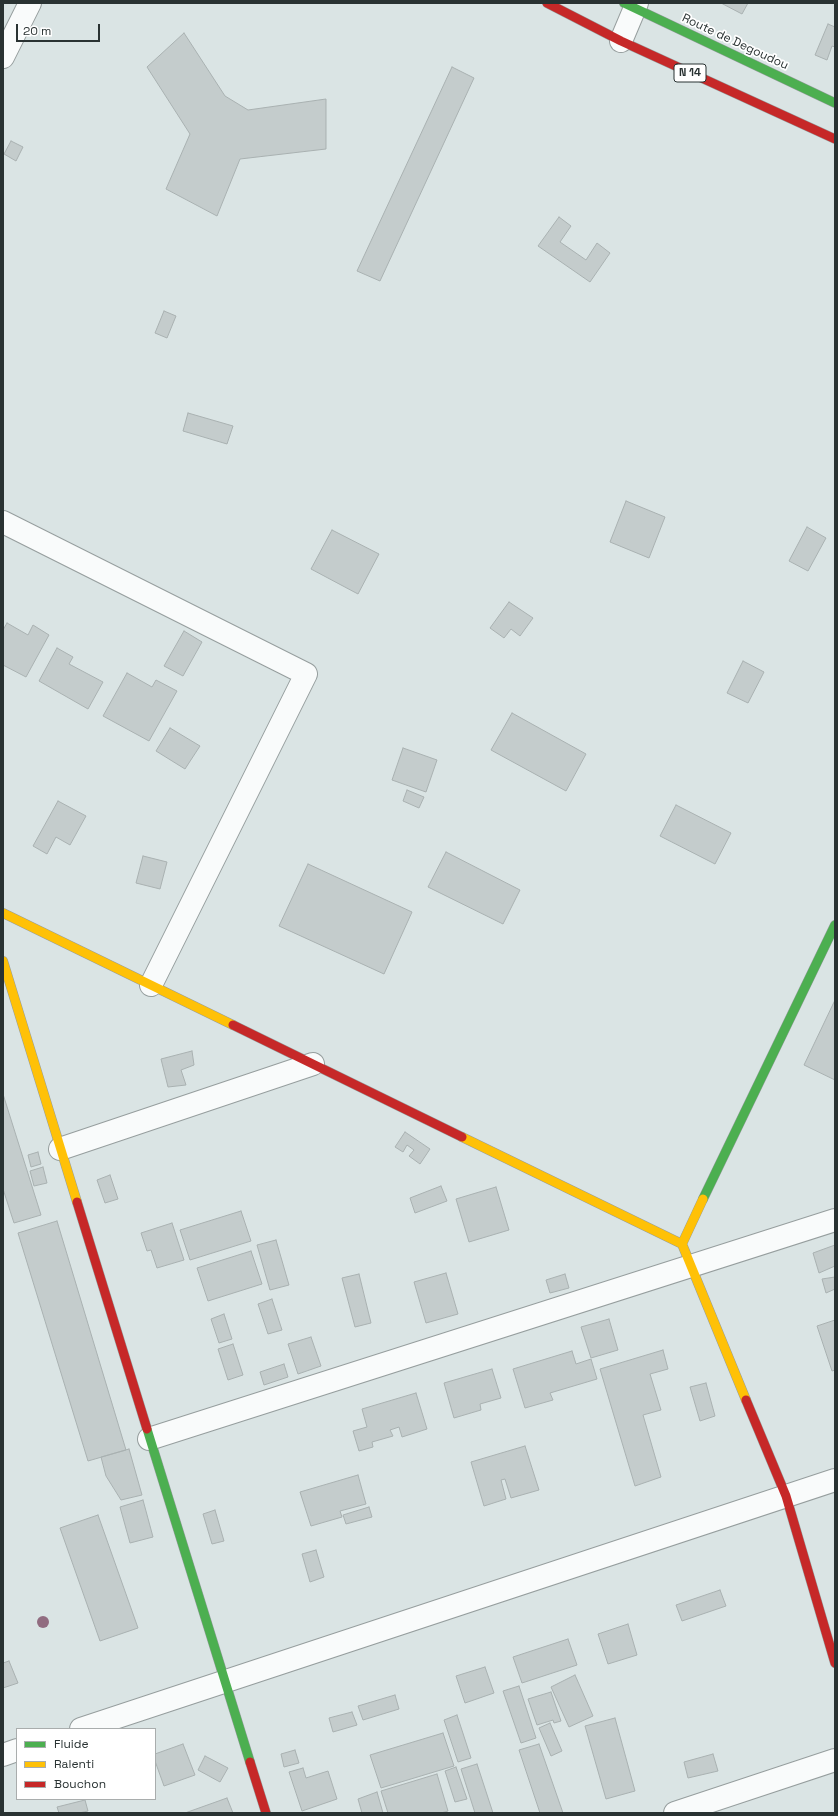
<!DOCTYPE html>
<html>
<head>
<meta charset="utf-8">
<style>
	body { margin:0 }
	#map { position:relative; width:838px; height:1816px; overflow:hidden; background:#dae4e4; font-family:"Space Grotesk",sans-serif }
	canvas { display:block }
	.frame { position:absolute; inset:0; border:4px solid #293232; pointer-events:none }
	.legend { position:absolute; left:16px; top:1728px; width:140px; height:72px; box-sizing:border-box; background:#fff; border:1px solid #a9adad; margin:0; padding:5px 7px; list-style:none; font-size:12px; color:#293232 }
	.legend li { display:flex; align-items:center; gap:8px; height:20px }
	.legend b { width:20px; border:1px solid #a9adad }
	.scale { position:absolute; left:16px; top:24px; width:84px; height:18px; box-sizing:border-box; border:2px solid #293232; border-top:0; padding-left:5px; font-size:12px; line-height:14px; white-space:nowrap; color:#293232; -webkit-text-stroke:3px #fff; paint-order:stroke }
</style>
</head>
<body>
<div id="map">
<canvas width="838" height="1816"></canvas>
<div class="frame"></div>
<ul class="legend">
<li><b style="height:5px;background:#4caf50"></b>Fluide</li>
<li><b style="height:5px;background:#ffc107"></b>Ralenti</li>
<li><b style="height:5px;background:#c62828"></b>Bouchon</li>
</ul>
<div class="scale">20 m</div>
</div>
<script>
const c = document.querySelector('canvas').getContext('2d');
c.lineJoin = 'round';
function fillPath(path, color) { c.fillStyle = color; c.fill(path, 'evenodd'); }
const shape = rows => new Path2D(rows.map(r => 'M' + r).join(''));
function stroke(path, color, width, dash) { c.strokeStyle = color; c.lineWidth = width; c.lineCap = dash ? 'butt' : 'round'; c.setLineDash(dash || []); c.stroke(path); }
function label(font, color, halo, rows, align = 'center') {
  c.font = font + ' "Space Grotesk",sans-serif'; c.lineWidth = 3.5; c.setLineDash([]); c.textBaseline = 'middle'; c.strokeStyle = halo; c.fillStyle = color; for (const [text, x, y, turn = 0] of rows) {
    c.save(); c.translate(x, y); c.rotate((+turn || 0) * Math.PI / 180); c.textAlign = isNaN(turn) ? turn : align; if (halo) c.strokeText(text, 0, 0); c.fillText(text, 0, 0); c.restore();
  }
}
const building = shape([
	[721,3,748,3,742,14,721,3],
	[828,24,835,27,835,47,832,46,827,60,815,55,828,24],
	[184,33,225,96,248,110,326,99,326,149,240,159,217,216,166,189,190,134,147,67,184,33],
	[452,67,474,78,380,281,357,271,452,67],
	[11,141,23,147,16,161,4,154,11,141],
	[559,217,571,226,560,242,586,260,597,243,610,253,590,282,538,246,559,217],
	[164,311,176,316,167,338,155,333,164,311],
	[188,413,233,426,227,444,183,431,188,413],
	[626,501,665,517,649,558,610,542,626,501],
	[807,527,826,538,808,571,789,561,807,527],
	[332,530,379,554,358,594,311,569,332,530],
	[509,602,533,618,520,636,511,629,504,638,490,628,509,602],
	[7,623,28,635,33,625,49,635,26,677,3,665,3,630,7,623],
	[184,631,202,642,183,676,164,666,184,631],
	[57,648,73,657,69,664,103,682,88,709,39,681,57,648],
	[743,661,764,672,748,703,727,693,743,661],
	[127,673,152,687,156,680,177,691,149,741,103,716,127,673],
	[512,713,586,754,566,791,491,750,512,713],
	[170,728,200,746,185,769,156,751,170,728],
	[403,748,437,760,426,792,392,780,403,748],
	[407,790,424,797,419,808,403,801,407,790],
	[58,801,86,816,70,845,56,837,47,854,33,846,58,801],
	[676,805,731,833,715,864,660,836,676,805],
	[446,852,520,890,503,924,428,887,446,852],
	[143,856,167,862,160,889,136,883,143,856],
	[308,864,412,912,384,974,279,926,308,864],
	[835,1000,835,1080,804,1065,835,1000],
	[192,1051,194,1065,181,1070,186,1085,168,1087,161,1059,192,1051],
	[3,1094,41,1215,14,1223,3,1189,3,1094],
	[405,1132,430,1149,420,1164,409,1156,414,1150,407,1145,403,1152,395,1147,405,1132],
	[38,1152,41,1164,31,1167,28,1155,38,1152],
	[43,1167,47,1183,34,1186,30,1171,43,1167],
	[110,1175,118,1199,105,1203,97,1180,110,1175],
	[441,1186,447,1201,415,1213,410,1198,441,1186],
	[496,1187,509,1230,469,1242,456,1199,496,1187],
	[241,1211,251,1241,190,1260,180,1230,241,1211],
	[57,1221,126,1450,88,1461,18,1233,57,1221],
	[172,1223,184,1260,157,1268,151,1250,147,1251,141,1233,172,1223],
	[276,1240,289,1285,270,1290,257,1245,276,1240],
	[835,1245,835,1266,819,1273,813,1253,835,1245],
	[251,1251,262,1284,208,1301,197,1268,251,1251],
	[446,1273,458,1314,426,1323,414,1282,446,1273],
	[359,1274,371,1323,355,1327,342,1278,359,1274],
	[565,1274,569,1288,550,1293,546,1280,565,1274],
	[835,1277,835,1289,826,1293,822,1279,835,1277],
	[272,1299,282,1330,268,1334,258,1304,272,1299],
	[224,1314,232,1339,219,1343,211,1319,224,1314],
	[609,1319,618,1350,591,1358,581,1327,609,1319],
	[835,1320,835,1370,832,1371,817,1326,835,1320],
	[311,1337,321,1366,298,1374,288,1344,311,1337],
	[233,1344,243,1375,228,1380,218,1349,233,1344],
	[663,1350,668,1369,650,1374,661,1410,643,1415,661,1477,635,1486,600,1369,663,1350],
	[572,1351,576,1364,591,1359,597,1379,550,1393,553,1400,525,1408,513,1369,572,1351],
	[284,1364,288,1377,264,1385,260,1372,284,1364],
	[492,1369,501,1398,480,1404,481,1410,454,1418,444,1383,492,1369],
	[706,1383,715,1416,700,1421,690,1387,706,1383],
	[416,1393,427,1429,402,1437,399,1427,390,1430,393,1436,372,1442,373,1447,359,1451,353,1431,367,1427,362,1409,416,1393],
	[525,1446,539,1490,511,1498,505,1479,501,1480,506,1499,484,1506,471,1462,525,1446],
	[129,1449,142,1495,121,1500,106,1476,101,1457,129,1449],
	[358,1475,366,1504,340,1511,342,1517,311,1526,300,1492,358,1475],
	[143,1500,153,1537,130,1543,120,1507,143,1500],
	[369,1507,372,1517,346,1524,343,1515,369,1507],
	[215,1510,224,1541,212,1544,203,1514,215,1510],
	[98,1515,138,1628,100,1641,60,1528,98,1515],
	[316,1550,324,1577,310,1582,302,1554,316,1550],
	[720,1590,726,1606,682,1621,676,1605,720,1590],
	[628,1624,637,1655,608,1664,598,1634,628,1624],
	[568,1639,577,1665,522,1683,513,1657,568,1639],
	[9,1661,18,1683,3,1688,3,1663,9,1661],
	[485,1667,494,1693,465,1703,456,1676,485,1667],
	[575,1675,593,1716,569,1727,551,1687,575,1675],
	[519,1686,536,1738,521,1743,503,1691,519,1686],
	[551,1692,561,1721,554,1723,553,1720,537,1725,528,1699,551,1692],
	[395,1695,399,1709,363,1720,358,1706,395,1695],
	[352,1712,357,1725,333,1732,329,1718,352,1712],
	[457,1715,471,1758,458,1762,444,1720,457,1715],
	[615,1718,635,1791,606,1799,585,1726,615,1718],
	[550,1723,562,1751,551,1756,539,1728,550,1723],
	[443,1733,454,1766,381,1788,370,1755,443,1733],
	[183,1744,195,1775,164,1786,155,1761,155,1754,183,1744],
	[539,1744,563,1813,540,1813,519,1750,539,1744],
	[295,1750,299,1763,284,1767,281,1754,295,1750],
	[713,1754,718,1771,688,1778,684,1762,713,1754],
	[205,1756,228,1768,220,1782,198,1770,205,1756],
	[477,1764,493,1813,475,1813,461,1769,477,1764],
	[456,1767,467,1799,455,1802,445,1771,456,1767],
	[303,1768,306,1778,328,1771,337,1799,302,1811,289,1772,303,1768],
	[437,1774,448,1811,441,1813,388,1813,381,1791,437,1774],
	[377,1792,383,1813,362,1813,358,1799,377,1792],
	[227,1798,233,1813,185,1813,227,1798],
	[85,1800,88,1811,79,1813,59,1813,57,1807,85,1800]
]);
fillPath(building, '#c4cccc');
stroke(building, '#a9b1b1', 1);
const street = shape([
	[621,41,637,3],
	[3,57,30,3],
	[3,522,306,674,151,985],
	[60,1149,313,1064],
	[149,1439,835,1220],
	[81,1729,835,1480],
	[3,1755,17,1750],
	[675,1813,835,1760]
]);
const fast = shape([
	[624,3,835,103],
	[703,1199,835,925],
	[147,1429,250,1762]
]);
const slow = shape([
	[3,913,233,1025],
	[3,961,77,1202],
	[462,1137,682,1244],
	[703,1199,682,1244,746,1400]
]);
const jam = shape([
	[547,3,621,41,835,139],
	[233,1025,462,1137],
	[77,1202,147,1429],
	[746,1400,786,1496,835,1663],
	[250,1762,266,1813]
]);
stroke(street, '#969e9e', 24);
stroke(fast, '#969e9e', 10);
stroke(slow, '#969e9e', 10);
stroke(jam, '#969e9e', 10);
stroke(street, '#f9fbfb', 22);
stroke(fast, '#4caf50', 9);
stroke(slow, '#ffc107', 9);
stroke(jam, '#c62828', 9);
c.fillStyle = '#916c80';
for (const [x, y] of [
	[43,1622]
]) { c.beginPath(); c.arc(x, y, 6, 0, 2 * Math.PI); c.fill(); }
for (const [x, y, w] of [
	[690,73,32]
]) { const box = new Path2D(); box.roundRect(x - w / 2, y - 9, w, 18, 3); c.fillStyle = '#fff'; c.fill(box); stroke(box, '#293232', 1); }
label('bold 11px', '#293232', null, [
	["N 14",690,73]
]);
label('12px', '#293232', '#fff', [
	["Route de Degoudou",735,42,25]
]);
</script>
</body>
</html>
